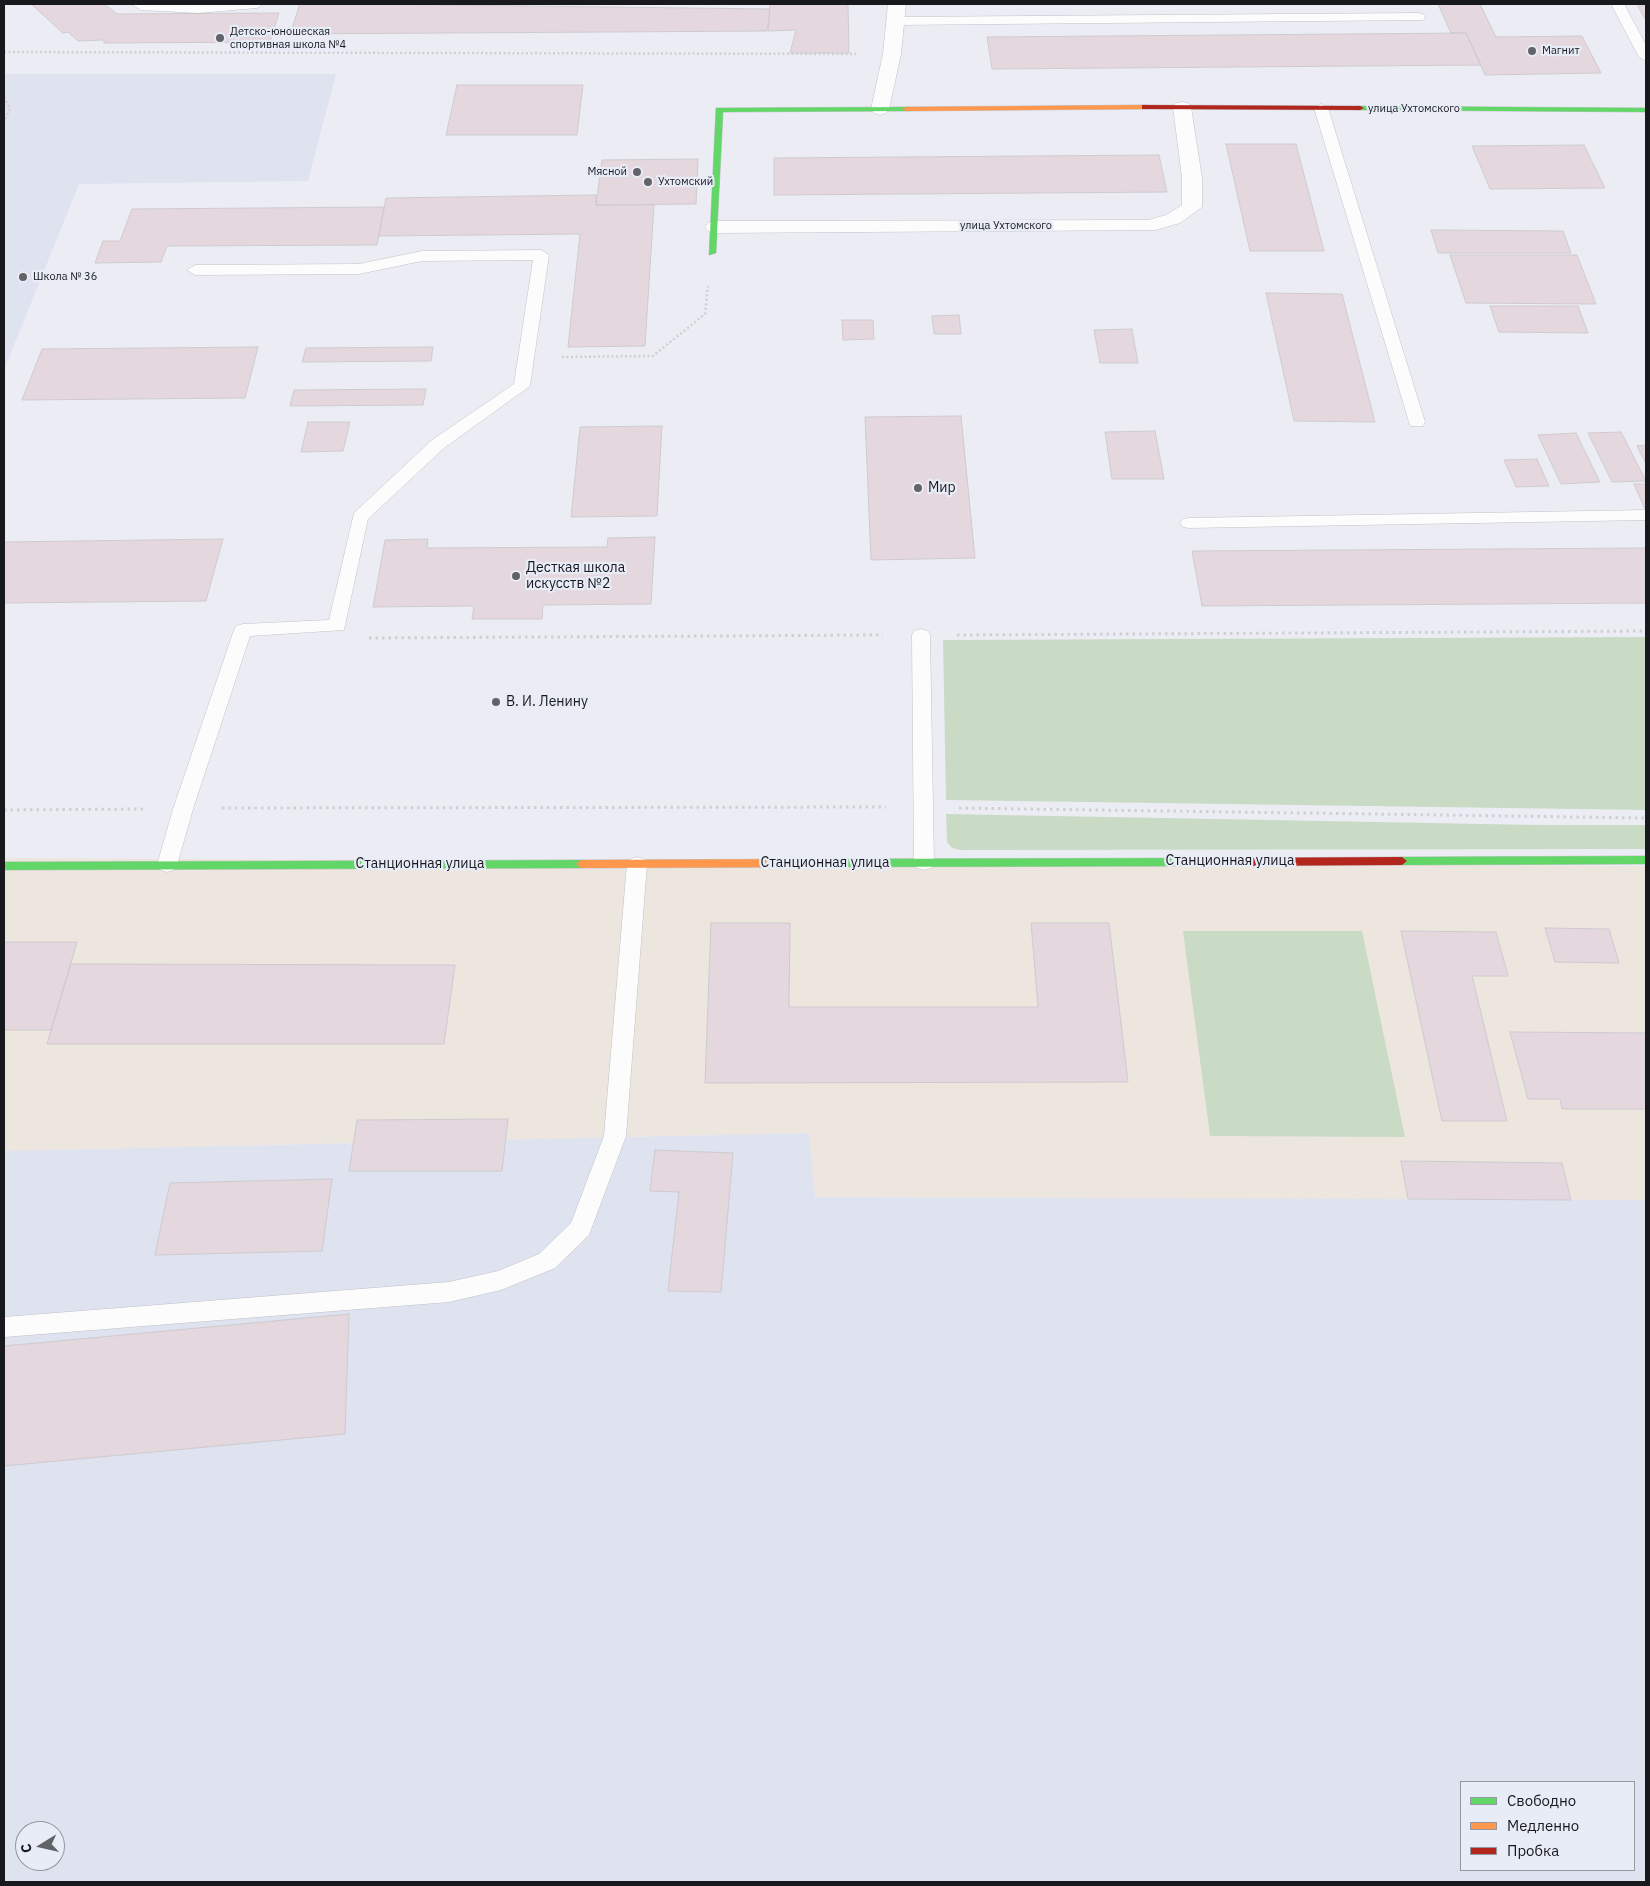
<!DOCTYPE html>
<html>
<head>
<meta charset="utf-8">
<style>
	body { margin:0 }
	#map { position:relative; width:1650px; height:1886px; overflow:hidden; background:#ecedf4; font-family:"IBM Plex Sans",sans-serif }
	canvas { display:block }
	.frame { position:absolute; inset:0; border:5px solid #18191d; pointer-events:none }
	.legend { position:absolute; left:1460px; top:1781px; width:175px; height:90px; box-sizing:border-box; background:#e8ecf7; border:1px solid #9598a0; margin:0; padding:6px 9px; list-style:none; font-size:15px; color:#18191d }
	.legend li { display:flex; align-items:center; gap:10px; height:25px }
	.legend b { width:25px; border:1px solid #9598a0 }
	.north { position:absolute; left:15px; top:1821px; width:50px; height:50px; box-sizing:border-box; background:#e8ecf7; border:1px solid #9598a0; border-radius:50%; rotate:261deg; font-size:14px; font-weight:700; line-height:20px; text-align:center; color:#18191d }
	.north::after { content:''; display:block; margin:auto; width:18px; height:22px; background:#626368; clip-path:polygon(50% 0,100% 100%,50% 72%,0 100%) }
</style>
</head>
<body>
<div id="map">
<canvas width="1650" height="1886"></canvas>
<div class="frame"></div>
<ul class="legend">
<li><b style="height:6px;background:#63d668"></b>Свободно</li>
<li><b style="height:6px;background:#ff974d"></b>Медленно</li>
<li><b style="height:6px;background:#b3261e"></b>Пробка</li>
</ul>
<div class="north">С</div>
</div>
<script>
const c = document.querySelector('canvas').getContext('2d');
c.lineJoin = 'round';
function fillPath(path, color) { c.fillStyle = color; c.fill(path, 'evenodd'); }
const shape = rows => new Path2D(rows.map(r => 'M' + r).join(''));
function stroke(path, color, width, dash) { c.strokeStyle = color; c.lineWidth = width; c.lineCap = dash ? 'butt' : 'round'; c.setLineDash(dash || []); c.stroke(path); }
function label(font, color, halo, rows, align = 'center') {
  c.font = font + ' "IBM Plex Sans",sans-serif'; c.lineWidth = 4.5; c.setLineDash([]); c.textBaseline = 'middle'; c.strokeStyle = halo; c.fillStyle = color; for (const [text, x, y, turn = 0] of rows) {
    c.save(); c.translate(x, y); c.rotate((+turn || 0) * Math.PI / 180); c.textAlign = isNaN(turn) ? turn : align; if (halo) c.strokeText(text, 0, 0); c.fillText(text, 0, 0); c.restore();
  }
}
fillPath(shape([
	[4,858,1646,866,1646,1200,815,1197,809,1133,4,1151]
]), '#ede6df');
fillPath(shape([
	[4,74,336,74,308,181,79,184,4,370],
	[809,1133,815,1197,1646,1200,1646,1882,4,1882,4,1151],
	[1461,1782,1634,1782,1634,1870,1461,1870],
	[25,1831,55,1831,55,1861,25,1861]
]), '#dfe2ef');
fillPath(shape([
	[1646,637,1646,810,946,800,943,640],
	[946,814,1538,825,1646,825,1646,849,960,850,952,848,947,842],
	[1183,931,1362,931,1405,1137,1210,1136]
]), '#c9dbc5');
const building = shape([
	[31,4,104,4,117,14,279,13,270,42,104,43,104,40,78,41,68,32,63,33,31,4],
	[300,4,370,4,770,9,767,31,290,34,300,4],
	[770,4,848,4,849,53,790,53,796,30,768,31,770,4],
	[1438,4,1480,4,1496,37,1582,36,1601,73,1485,75,1466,33,1451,33,1438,4],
	[1637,4,1646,4,1646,21,1637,4],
	[1466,33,1481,65,992,69,987,37,1466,33],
	[457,85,583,85,577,135,446,135,457,85],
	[1226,144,1296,144,1324,251,1250,251,1226,144],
	[1584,145,1605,188,1490,189,1472,146,1584,145],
	[1159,155,1167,192,774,195,774,158,1159,155],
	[698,159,696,204,596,205,602,160,698,159],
	[596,195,596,205,654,205,645,346,568,347,580,234,379,236,386,198,596,195],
	[384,207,377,245,167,246,161,262,95,263,103,241,120,241,132,209,384,207],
	[1431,230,1563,231,1571,253,1438,253,1431,230],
	[1450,255,1577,255,1596,304,1466,303,1450,255],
	[1266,293,1342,294,1375,422,1294,421,1266,293],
	[1490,306,1578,306,1588,333,1499,332,1490,306],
	[959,315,961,334,934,334,932,316,959,315],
	[842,320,873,320,874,339,843,340,842,320],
	[1132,329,1138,363,1100,363,1094,330,1132,329],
	[258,347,245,398,22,400,42,349,258,347],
	[433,347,431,361,302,362,306,348,433,347],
	[426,389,423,405,290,406,294,390,426,389],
	[961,416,975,558,871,560,865,417,961,416],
	[308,422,350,422,343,451,301,452,308,422],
	[662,426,657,516,571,517,580,427,662,426],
	[1155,431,1164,479,1112,479,1105,432,1155,431],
	[1621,432,1646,481,1612,482,1588,433,1621,432],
	[1576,433,1600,482,1561,484,1538,435,1576,433],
	[1646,445,1646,464,1637,446,1646,445],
	[1537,459,1549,486,1516,487,1504,460,1537,459],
	[1634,484,1646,484,1646,509,1645,509,1634,484],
	[655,537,651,604,543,605,542,619,472,619,474,606,373,607,385,540,428,539,427,548,607,547,608,538,655,537],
	[223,539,206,601,4,603,4,542,223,539],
	[1646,548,1646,603,1202,606,1192,551,1646,548],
	[711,923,790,923,789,1007,1038,1007,1031,923,1109,923,1128,1082,705,1083,711,923],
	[1545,928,1609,929,1619,963,1555,962,1545,928],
	[1401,931,1496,932,1508,976,1472,976,1507,1121,1442,1121,1401,931],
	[4,942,77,942,51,1030,4,1030,4,942],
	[71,964,455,965,444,1044,47,1044,71,964],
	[1510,1032,1646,1033,1646,1109,1562,1109,1560,1099,1528,1099,1510,1032],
	[508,1119,502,1171,349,1171,357,1120,508,1119],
	[655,1150,733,1153,721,1292,668,1291,679,1192,650,1191,655,1150],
	[1401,1161,1562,1163,1571,1200,1408,1199,1401,1161],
	[332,1179,322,1251,155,1255,170,1183,332,1179],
	[349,1314,345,1434,4,1466,4,1346,349,1314]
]);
fillPath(building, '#e4d7de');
stroke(building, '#cecbcf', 1);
const lane = shape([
	[131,4,198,5,264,4,257,8,198,13,141,10,131,4],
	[1611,4,1624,4,1646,45,1646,61,1639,57,1611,4],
	[1418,13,1423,14,1425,17,1423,20,896,25,889,21,896,17,1418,13],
	[1321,104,1328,108,1425,422,1423,426,1411,426,1409,422,1314,108,1321,104],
	[541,250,549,255,530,386,444,448,368,519,344,630,250,636,193,809,177,865,174,870,167,872,160,870,157,865,173,809,234,630,236,626,243,624,329,620,354,513,432,440,514,384,533,260,422,261,359,274,195,275,187,270,195,265,359,264,422,251,541,250],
	[1646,510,1646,520,1189,528,1183,527,1180,523,1183,519,1189,518,1646,510],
	[921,629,928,631,930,635,934,863,931,868,924,870,917,868,914,863,912,635,914,631,921,629],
	[637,857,644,859,647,864,626,1136,589,1235,555,1268,501,1290,449,1302,4,1337,4,1317,449,1282,498,1271,539,1254,571,1223,604,1136,627,864,630,859,637,857]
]);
const street = shape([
	[888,4,906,4,901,54,889,109,886,113,880,115,874,113,871,109,883,54,888,4],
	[1182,102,1188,103,1191,107,1202,178,1202,207,1180,223,1156,230,715,233,708,231,705,227,708,223,715,221,1148,220,1166,215,1182,205,1182,178,1173,107,1176,103,1182,102]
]);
const fast = shape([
	[1357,106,1646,108,1646,112,1360,110,1357,110,1357,106],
	[909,107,909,111,906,111,723,112,716,253,709,255,716,108,909,107],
	[1646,856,1646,864,1402,865,1397,861,1402,857,1646,856],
	[1217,858,1222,862,1217,866,821,867,816,863,821,859,1217,858],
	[581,860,586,864,581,868,4,870,4,862,581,860]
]);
const slow = shape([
	[1145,105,1148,105,1148,109,906,111,902,109,906,107,1145,105],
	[821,859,826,863,821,867,581,868,576,864,581,860,821,859]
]);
const jam = shape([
	[1142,105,1360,106,1364,108,1360,110,1145,109,1142,109,1142,105],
	[1402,857,1407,861,1402,865,1217,866,1212,862,1217,858,1402,857]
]);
stroke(lane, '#c1c2c7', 1);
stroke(street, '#c1c2c7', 1);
stroke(fast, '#c1c2c7', 1);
stroke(slow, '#c1c2c7', 1);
stroke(jam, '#c1c2c7', 1);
stroke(shape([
	[4,52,856,54],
	[4,97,10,109,4,121],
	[562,357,653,356,705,314,708,286]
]), '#cfd0d2', 2.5, [2, 2.5]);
stroke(shape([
	[957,635,1646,631],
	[369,638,883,635],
	[222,808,886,807],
	[959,808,1646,818],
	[4,810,143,809]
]), '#cfd0d2', 3, [2.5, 4]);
fillPath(lane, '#fcfcfd');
fillPath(street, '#fcfcfd');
fillPath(fast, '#63d668');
fillPath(slow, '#ff974d');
fillPath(jam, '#b3261e');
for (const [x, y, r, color] of [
	[220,38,5,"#626368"],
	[1532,51,5,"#626368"],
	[637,172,5,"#626368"],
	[648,182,5,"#626368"],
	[23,277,5,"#626368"],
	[918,488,5,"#626368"],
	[516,576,5,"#626368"],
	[496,702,5,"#626368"]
]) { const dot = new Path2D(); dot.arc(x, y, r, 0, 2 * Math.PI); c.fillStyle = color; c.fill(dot); stroke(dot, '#e8ecf7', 2); }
label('11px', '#18191d', '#e8ecf7', [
	["Детско-юношеская",230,32],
	["спортивная школа №4",230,45],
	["Магнит",1542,51],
	["Мясной",627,172,"right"],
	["Ухтомский",658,182],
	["Школа № 36",33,277]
], 'left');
label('11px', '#18191d', '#e8ecf7', [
	["улица Ухтомского",1414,109],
	["улица Ухтомского",1006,226]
]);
label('14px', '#18191d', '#e8ecf7', [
	["Мир",928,488],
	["Десткая школа",526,568],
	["искусств №2",526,584],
	["В. И. Ленину",506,702]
], 'left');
label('14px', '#18191d', '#e8ecf7', [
	["Станционная улица",1230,861],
	["Станционная улица",825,863],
	["Станционная улица",420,864]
]);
</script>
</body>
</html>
